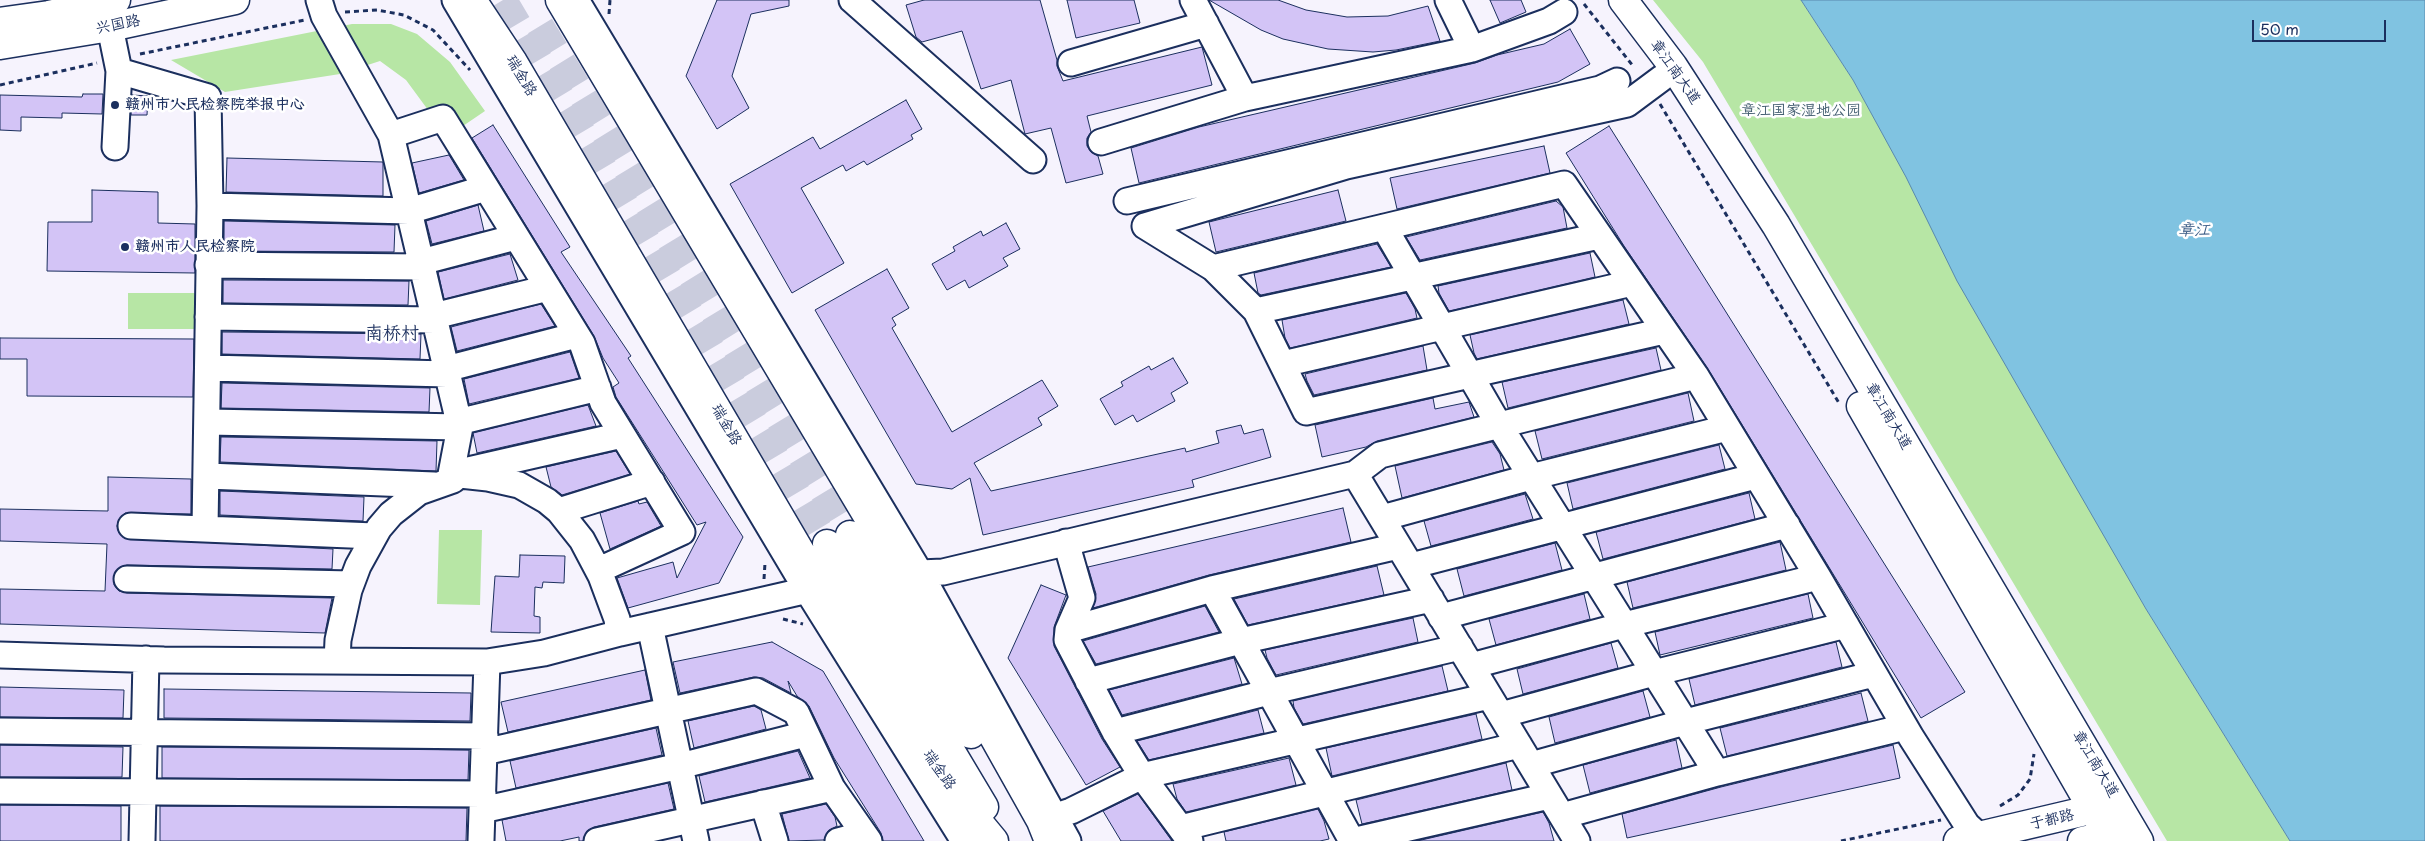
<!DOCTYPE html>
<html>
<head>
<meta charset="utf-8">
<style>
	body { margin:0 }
	#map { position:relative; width:2425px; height:841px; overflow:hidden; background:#f6f3fd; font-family:"Playpen Sans",sans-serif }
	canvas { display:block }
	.scale { position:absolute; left:2252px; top:20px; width:134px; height:22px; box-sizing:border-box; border:2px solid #1b2f5e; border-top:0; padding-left:6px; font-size:15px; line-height:18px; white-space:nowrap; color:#1b2f5e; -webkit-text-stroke:4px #fff; paint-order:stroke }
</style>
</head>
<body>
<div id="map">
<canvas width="2425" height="841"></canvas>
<div class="scale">50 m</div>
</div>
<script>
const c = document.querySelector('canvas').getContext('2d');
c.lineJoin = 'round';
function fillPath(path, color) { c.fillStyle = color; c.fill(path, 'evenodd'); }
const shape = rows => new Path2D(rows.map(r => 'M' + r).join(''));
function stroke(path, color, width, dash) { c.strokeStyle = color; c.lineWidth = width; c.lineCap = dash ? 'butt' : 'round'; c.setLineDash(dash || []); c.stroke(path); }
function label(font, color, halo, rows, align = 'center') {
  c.font = font + ' "Playpen Sans","LXGW WenKai TC",sans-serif'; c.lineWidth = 5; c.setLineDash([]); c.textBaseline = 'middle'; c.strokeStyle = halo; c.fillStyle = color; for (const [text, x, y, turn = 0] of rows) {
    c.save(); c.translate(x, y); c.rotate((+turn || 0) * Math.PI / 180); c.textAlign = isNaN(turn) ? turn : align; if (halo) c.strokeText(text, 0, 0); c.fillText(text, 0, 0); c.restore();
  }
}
fillPath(shape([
	[1653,0,1801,0,1853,80,2146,609,2290,841,2167,841,1703,62],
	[352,24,391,24,417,34,450,62,485,111,460,128,431,114,406,80,380,61,340,74,225,92,171,60],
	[128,293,206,293,206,329,128,329],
	[439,530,482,530,480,605,437,604]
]), '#b7e6a5');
const water = shape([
	[1801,0,2425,0,2425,841,2290,841,2146,609,1957,281,1906,177,1853,80,1801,0]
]);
fillPath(water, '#80c3e1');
stroke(water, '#5888ad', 1);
const building = shape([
	[717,0,789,0,789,6,751,14,732,76,749,108,717,129,686,76,717,0],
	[924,0,1040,0,1057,60,1057,66,1063,81,1202,47,1212,85,1087,116,1091,132,1087,138,1087,146,1091,152,1098,156,1103,174,1066,183,1051,128,1025,134,1011,80,981,89,962,31,922,42,916,37,906,5,924,0],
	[1067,0,1134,0,1140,23,1076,38,1067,0],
	[1209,0,1278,0,1306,10,1347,17,1388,16,1428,6,1440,41,1396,50,1373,52,1328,49,1283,39,1261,30,1209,0],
	[1490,0,1521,0,1526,12,1500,23,1490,0],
	[1570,29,1590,64,1558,82,1139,183,1131,148,1199,127,1475,63,1497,55,1544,44,1570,29],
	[83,94,103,94,102,114,62,113,62,118,21,117,21,131,0,130,0,95,82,97,83,94],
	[132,95,148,96,147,115,131,115,132,95],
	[906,100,922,129,911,135,913,139,867,165,864,161,846,171,843,165,801,188,844,263,792,293,730,184,813,137,820,149,906,100],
	[493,125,570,247,561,252,631,356,628,358,743,537,719,583,628,608,617,578,673,562,677,578,706,522,697,525,616,397,613,387,619,383,603,358,594,336,472,138,493,125],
	[1609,126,1965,692,1921,718,1708,369,1624,246,1566,153,1609,126],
	[1544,146,1550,173,1397,209,1390,178,1544,146],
	[449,155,464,180,419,193,412,163,449,155],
	[227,158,383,162,383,196,226,192,227,158],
	[92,190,158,192,158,223,195,224,195,273,47,271,48,222,92,222,92,190],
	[1338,190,1346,221,1216,252,1209,222,1338,190],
	[1556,201,1563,207,1567,228,1420,260,1406,237,1556,201],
	[478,205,484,231,432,244,426,221,478,205],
	[224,221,395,225,394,252,224,251,224,221],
	[1006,223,1020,249,1003,258,1008,266,969,288,965,280,947,290,932,264,955,251,953,247,981,231,983,236,1006,223],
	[1377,244,1391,267,1261,295,1258,293,1254,273,1377,244],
	[1590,253,1595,277,1449,311,1439,293,1438,286,1590,253],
	[510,254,518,280,444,299,438,272,510,254],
	[887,269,909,308,892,318,896,325,892,328,952,432,1042,380,1058,406,1038,418,1042,425,974,463,991,491,1185,448,1186,452,1219,443,1216,431,1241,425,1244,434,1263,429,1271,457,1192,480,1194,487,983,535,970,478,952,489,916,484,815,310,887,269],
	[223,280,409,281,408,305,223,303,223,280],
	[1406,293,1415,309,1417,318,1290,348,1285,338,1282,320,1406,293],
	[1623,300,1629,324,1477,359,1474,353,1470,335,1623,300],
	[541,304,555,326,457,351,451,327,541,304],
	[222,332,421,334,420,359,222,354,222,332],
	[0,338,194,339,193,397,27,396,27,359,0,359,0,338],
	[1423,346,1427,370,1314,395,1307,381,1305,374,1423,346],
	[1656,348,1661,370,1508,408,1502,382,1656,348],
	[570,352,579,378,469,404,464,379,570,352],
	[1173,358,1188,383,1171,393,1175,401,1137,422,1133,415,1115,425,1100,399,1123,386,1121,382,1149,366,1151,370,1173,358],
	[222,383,430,388,429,412,221,408,222,383],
	[1688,393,1694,421,1542,459,1535,431,1688,393],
	[1433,398,1435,409,1469,402,1474,417,1377,441,1366,447,1322,457,1315,425,1433,398],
	[588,405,596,426,477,453,473,433,588,405],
	[221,437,437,441,436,471,220,462,221,437],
	[1492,442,1500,454,1504,470,1402,498,1395,466,1492,442],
	[1719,445,1725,469,1573,509,1567,483,1719,445],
	[616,451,630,474,562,495,551,487,546,467,616,451],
	[108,477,191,479,191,514,125,513,119,519,117,526,119,533,124,538,333,549,332,569,127,565,120,567,115,572,114,585,119,591,127,593,332,598,325,633,0,624,0,589,105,591,107,544,0,541,0,509,108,511,108,477],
	[220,491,364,497,363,521,220,515,220,491],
	[1749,493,1755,519,1603,559,1596,532,1749,493],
	[1525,494,1533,519,1431,546,1424,521,1525,494],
	[638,501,639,504,647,502,661,526,610,549,600,513,638,501],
	[1343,508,1351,542,1209,575,1093,608,1096,594,1088,567,1343,508],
	[1780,542,1786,570,1633,608,1627,582,1780,542],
	[1555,543,1562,570,1464,596,1457,569,1555,543],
	[520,555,565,556,564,583,543,582,542,588,535,587,534,616,540,617,540,633,491,632,495,576,519,577,520,555],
	[1377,566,1384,595,1248,625,1234,599,1377,566],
	[1041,585,1066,595,1054,627,1054,646,1102,739,1120,767,1086,785,1008,658,1041,585],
	[1584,594,1590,619,1496,645,1489,619,1584,594],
	[1808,594,1813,618,1660,655,1655,632,1808,594],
	[1205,606,1219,632,1096,664,1083,641,1205,606],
	[1413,618,1418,642,1276,675,1267,658,1265,650,1413,618],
	[772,642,823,671,924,841,883,841,881,833,834,758,809,706,797,696,788,681,791,693,763,678,754,677,680,693,673,662,772,642],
	[1836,642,1842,667,1695,705,1689,679,1836,642],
	[1611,643,1618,668,1523,694,1517,669,1611,643],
	[1234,658,1242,684,1122,715,1109,690,1234,658],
	[1442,666,1448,691,1303,724,1294,708,1293,701,1442,666],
	[645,670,651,700,508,732,501,702,645,670],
	[0,687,124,690,123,718,0,717,0,687],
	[164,689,471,693,470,721,164,718,164,689],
	[1643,691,1650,717,1555,743,1549,717,1643,691],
	[1861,693,1868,721,1727,756,1720,728,1861,693],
	[754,706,761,710,766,729,694,748,688,721,754,706],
	[1258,710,1264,733,1149,760,1137,741,1258,710],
	[1476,714,1482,739,1332,776,1326,748,1476,714],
	[656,728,662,755,516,788,510,761,656,728],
	[1676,740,1682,768,1590,793,1583,765,1676,740],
	[0,745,123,747,122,777,0,777,0,745],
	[1893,745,1900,778,1627,838,1622,814,1721,787,1893,745],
	[162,747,469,750,468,780,162,778,162,747],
	[798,751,810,778,705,802,699,776,798,751],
	[1289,758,1296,785,1186,812,1177,799,1173,784,1289,758],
	[1506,763,1512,790,1362,824,1356,800,1506,763],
	[668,783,674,809,594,827,587,831,583,841,579,841,579,837,560,841,506,841,502,820,668,783],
	[1138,794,1172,841,1121,841,1103,811,1138,794],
	[826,804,835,817,837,826,828,831,824,840,789,841,782,814,826,804],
	[0,805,121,806,121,841,0,841,0,805],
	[160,806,467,808,466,841,160,841,160,806],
	[1318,809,1324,821,1329,839,1320,841,1226,841,1224,832,1318,809],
	[1543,812,1549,823,1554,841,1417,841,1543,812]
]);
fillPath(building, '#d3c4f6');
stroke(building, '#1b2f5e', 1);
stroke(shape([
	[503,0,827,544],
	[540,26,850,535]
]), '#caccdd', 28, [28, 14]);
const minor = shape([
	[319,0,324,16,391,135,460,427,451,474,622,435],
	[455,0,807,590,964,841],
	[576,0,920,573,1068,841],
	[852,0,1033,160],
	[1193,0,1245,98],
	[1448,0,1472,49],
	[110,27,119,71,208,97,210,206,205,529],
	[1071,63,1206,24],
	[391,135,443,118,582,343,603,403,682,532,599,570],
	[1101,142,1245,98,1472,49,1549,21,1564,12],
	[115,147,119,71],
	[1127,201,1600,89,1617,81],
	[210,206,409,211,486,188],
	[1145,226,1213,268,1256,311,1306,412,1664,331],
	[1145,226,1346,166,1627,104,1662,78],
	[1384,227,1499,425,1717,773],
	[421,262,516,237],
	[208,265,423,267],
	[1213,268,1564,184,1696,376,1818,577,1911,737,1967,825,1979,836],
	[1256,311,1599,236],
	[434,316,548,288],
	[208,317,435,320],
	[1283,364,1632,283],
	[208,368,447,374],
	[446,369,577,335],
	[208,422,460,427],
	[458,422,598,388],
	[1355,474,1380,455,1696,376],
	[207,476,434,485],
	[559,511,652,482],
	[1382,518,1531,477,1727,428],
	[131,526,374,536],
	[1066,542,1082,598,1068,630,1067,640,1115,732,1142,776,1190,841],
	[1411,566,1756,476],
	[905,576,920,573,943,572,1355,474,1577,841],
	[127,579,351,584],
	[1212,589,1352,841],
	[1441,617,1787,525],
	[650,626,696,841],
	[1068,630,1212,589,1398,546],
	[0,655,164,660,487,662,544,653,620,633,821,587],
	[337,661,338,640,349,590,358,566,379,528,391,514,419,492,453,480,451,474,488,478,519,485,547,501,559,511,582,540,601,576,617,619,619,633],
	[1471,666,1624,625,1818,577],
	[1088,681,1241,641,1431,599],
	[1501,715,1654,673,1846,625],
	[0,731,485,736],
	[1115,732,1269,692,1460,647],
	[484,752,756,691,796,712,832,788,869,841],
	[1531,765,1685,722,1874,674],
	[0,791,483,794],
	[763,803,775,841],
	[482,810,680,766,806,734],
	[1562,816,1717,773,1905,727],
	[1041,821,1071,811,1142,776,1489,696],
	[1181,828,1519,745],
	[142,841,146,659],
	[481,841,487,662],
	[597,841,832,788],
	[838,841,864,834],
	[1352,841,1549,796]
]);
const major = shape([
	[472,0,513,62,821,587,942,778,994,841],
	[560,0,904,577,1041,821,1049,841],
	[1623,0,1673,66,1776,225,2139,841],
	[0,45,110,27,235,0],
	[1861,406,2111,841],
	[850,535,971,734],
	[827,544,984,807],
	[1958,841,2111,805],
	[2082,841,2124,831]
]);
const highway = shape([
	[0,22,49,15,116,0]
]);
stroke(minor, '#1b2f5e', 29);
stroke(major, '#1b2f5e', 31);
stroke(highway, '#1b2f5e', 31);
stroke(shape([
	[1584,4,1633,66],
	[345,12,377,10,404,15,433,30,470,70],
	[609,14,610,0],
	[140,54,305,20],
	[0,85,97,63],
	[1660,104,1839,403],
	[764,579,765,563],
	[783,619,803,624],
	[2000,806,2018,795,2030,779,2034,754],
	[1841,841,1941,820]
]), '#1b2f5e', 3, [5, 4]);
stroke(minor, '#fff', 25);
stroke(major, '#fff', 28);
stroke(highway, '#fff', 28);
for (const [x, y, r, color] of [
	[115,105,5,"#1b2f5e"],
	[125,247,5,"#1b2f5e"]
]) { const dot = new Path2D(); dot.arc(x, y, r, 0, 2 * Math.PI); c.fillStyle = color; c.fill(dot); stroke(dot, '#fff', 2); }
label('15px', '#1b2f5e', '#fff', [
	["兴国路",118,25,-11],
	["章江南大道",1675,72,55],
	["瑞金路",521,76,59],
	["章江南大道",1888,416,59],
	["瑞金路",726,425,60],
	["章江南大道",2095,764,59],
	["瑞金路",939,770,55],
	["于都路",2052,820,-13]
]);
label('bold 15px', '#1b2f5e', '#fff', [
	["赣州市人民检察院举报中心",125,105],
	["赣州市人民检察院",135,247]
], 'left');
label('15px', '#425d70', '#fff', [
	["章江国家湿地公园",1801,111]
]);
label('italic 16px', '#395b85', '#fff', [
	["章江",2194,231]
]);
label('18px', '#1b2f5e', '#fff', [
	["南桥村",392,334]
]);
</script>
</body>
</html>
